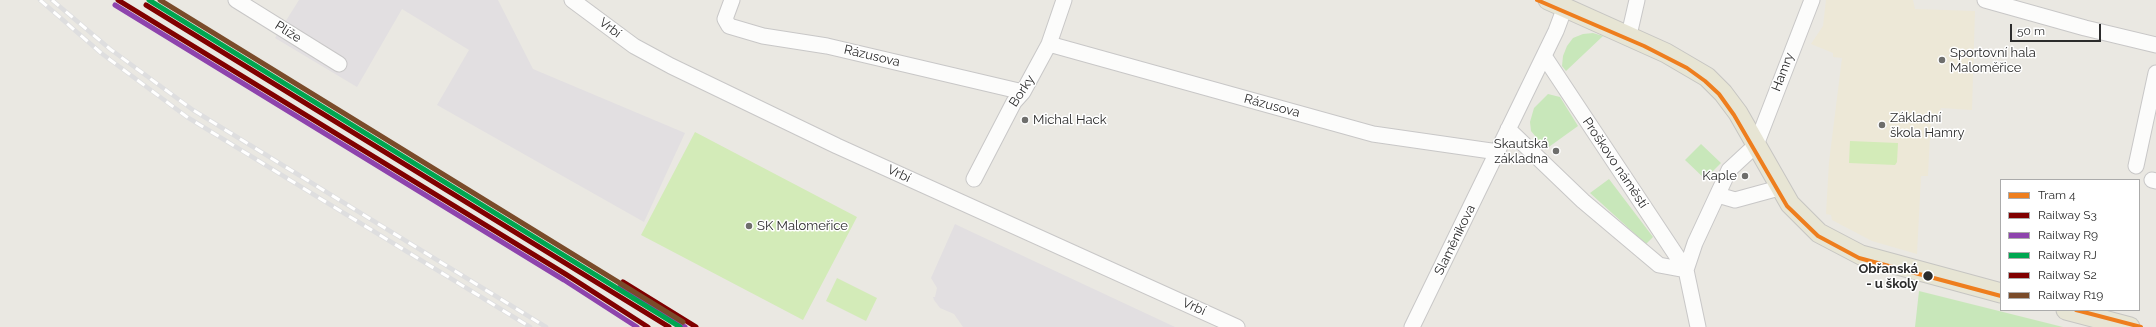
<!DOCTYPE html>
<html>
<head>
<meta charset="utf-8">
<style>
	body { margin:0 }
	#map { position:relative; width:2156px; height:327px; overflow:hidden; background:#eae8e2; font-family:Raleway,sans-serif }
	canvas { display:block }
	.legend { position:absolute; left:2000px; top:179px; width:140px; height:132px; box-sizing:border-box; background:#fff; border:1px solid #ababab; margin:0; padding:5px 7px; list-style:none; font-size:12px; color:#2c2c2c }
	.legend li { display:flex; align-items:center; gap:8px; height:20px }
	.legend b { width:20px; border:1px solid #ababab }
	.scale { position:absolute; left:2010px; top:24px; width:91px; height:18px; box-sizing:border-box; border:2px solid #2c2c2c; border-top:0; padding-left:5px; font-size:12px; line-height:14px; white-space:nowrap; color:#2c2c2c; -webkit-text-stroke:3px #fff; paint-order:stroke }
</style>
</head>
<body>
<div id="map">
<canvas width="2156" height="327"></canvas>
<ul class="legend">
<li><b style="height:5px;background:#ee7e1e"></b>Tram 4</li>
<li><b style="height:5px;background:#800000"></b>Railway S3</li>
<li><b style="height:5px;background:#8e44ad"></b>Railway R9</li>
<li><b style="height:5px;background:#00a651"></b>Railway RJ</li>
<li><b style="height:5px;background:#800000"></b>Railway S2</li>
<li><b style="height:5px;background:#7a4b2a"></b>Railway R19</li>
</ul>
<div class="scale">50 m</div>
</div>
<script>
const c = document.querySelector('canvas').getContext('2d');
c.lineJoin = 'round';
function fillPath(path, color) { c.fillStyle = color; c.fill(path, 'evenodd'); }
const shape = rows => new Path2D(rows.map(r => 'M' + r).join(''));
function stroke(path, color, width, dash) { c.strokeStyle = color; c.lineWidth = width; c.lineCap = dash ? 'butt' : 'round'; c.setLineDash(dash || []); c.stroke(path); }
function label(font, color, halo, rows, align = 'center') {
  c.font = font + ' Raleway,sans-serif'; c.lineWidth = 3; c.setLineDash([]); c.textBaseline = 'middle'; c.strokeStyle = halo; c.fillStyle = color; for (const [text, x, y, turn = 0] of rows) {
    c.save(); c.translate(x, y); c.rotate((+turn || 0) * Math.PI / 180); c.textAlign = isNaN(turn) ? turn : align; if (halo) c.strokeText(text, 0, 0); c.fillText(text, 0, 0); c.restore();
  }
}
fillPath(shape([
	[299,0,498,0,533,69,685,133,644,222,437,105,469,50,402,9,357,87,275,38],
	[955,224,959,226,1175,327,963,327,954,314,940,308,934,300,933,297,935,297,937,288,931,278]
]), '#e2dfe1');
fillPath(shape([
	[1826,0,1913,0,1915,9,1975,11,1972,110,1941,108,1940,114,1931,114,1928,176,1921,176,1917,254,1872,241,1832,220,1831,215,1826,214,1829,162,1842,58,1833,57,1833,53,1811,44,1823,26]
]), '#ede8d7');
fillPath(shape([
	[1593,33,1603,36,1566,71,1562,66,1563,56,1567,46,1573,38,1583,34],
	[1548,94,1560,97,1578,126,1546,149,1531,131,1530,122,1534,108],
	[1701,144,1721,163,1705,179,1685,160],
	[1609,179,1653,237,1646,244,1590,193],
	[1919,291,2063,327,1915,327]
]), '#c8e7ba');
fillPath(shape([
	[695,132,857,217,803,320,641,235],
	[1850,141,1898,143,1897,162,1895,165,1849,163],
	[837,278,877,298,866,321,826,301]
]), '#d3ebb8');
const minor = shape([
	[236,0,339,64],
	[572,0,634,46,671,66,837,146,1237,327],
	[732,0,725,19,729,26,763,36,827,46,1023,92],
	[1985,0,2085,28,2156,45],
	[1629,35,1637,0],
	[1049,44,1373,134,1498,152],
	[1544,56,1686,270,1698,327],
	[1508,129,1583,201,1659,265,1686,270],
	[2136,166,2156,73],
	[974,179,1014,102,1023,92,1049,44,1064,0],
	[2152,180,2156,181],
	[1718,195,1735,200,1779,188],
	[1686,270,1695,243,1729,170,1756,145,1812,0],
	[1412,327,1556,31,1565,7]
]);
const major = shape([
	[1548,0,1666,53,1707,77,1723,93,1738,113,1790,204,1819,233,1861,255,2001,293],
	[2066,310,2130,327]
]);
stroke(minor, '#c8c7c7', 17);
stroke(major, '#c6c5c2', 21);
stroke(minor, '#fcfcfb', 15);
stroke(major, '#e7e5d4', 19);
const rail = shape([
	[40,0,101,53,187,117,530,327],
	[52,0,110,49,193,110,546,327]
]);
stroke(rail, '#dededf', 4.5);
stroke(rail, '#fff', 3, [9]);
stroke(shape([
	[118,0,567,275,648,327],
	[623,282,696,327]
]), '#800000', 5);
stroke(shape([
	[115,5,564,280,637,327],
	[620,287,685,327]
]), '#8e44ad', 5);
stroke(shape([
	[149,0,680,327]
]), '#00a651', 5);
stroke(shape([
	[146,5,669,327]
]), '#800000', 5);
stroke(shape([
	[160,0,683,322]
]), '#7a4b2a', 5);
stroke(shape([
	[1537,0,1644,46,1687,68,1705,81,1719,94,1734,115,1787,206,1818,236,1859,258,2001,296],
	[2076,310,2141,327]
]), '#ee7e1e', 4);
for (const [x, y, r, color] of [
	[1942,60,4,"#6e6e6c"],
	[1025,120,4,"#6e6e6c"],
	[1882,125,4,"#6e6e6c"],
	[1556,151,4,"#6e6e6c"],
	[1745,176,4,"#6e6e6c"],
	[749,226,4,"#6e6e6c"],
	[1928,276,5.5,"#2c2c2c"]
]) { const dot = new Path2D(); dot.arc(x, y, r, 0, 2 * Math.PI); c.fillStyle = color; c.fill(dot); stroke(dot, '#fff', 1.5); }
label('13px', '#2c2c2c', '#fff', [
	["Vrbí",610,28,37],
	["Plíže",288,32,32],
	["Rázusova",872,56,13],
	["Hamry",1783,72,-69],
	["Borky",1022,91,-57],
	["Rázusova",1272,106,15],
	["Proškovo náměstí",1615,163,56],
	["Vrbí",899,174,25],
	["Slaměníkova",1455,240,-64],
	["Vrbí",1194,307,24]
]);
label('13px', '#2c2c2c', '#fff', [
	["Sportovní hala",1950,53],
	["Maloměřice",1950,68],
	["Základní",1890,118],
	["škola Hamry",1890,133],
	["Michal Hack",1033,120],
	["Skautská",1548,144,"right"],
	["základna",1548,159,"right"],
	["Kaple",1737,176,"right"],
	["SK Malomeřice",757,226]
], 'left');
label('bold 13px', '#2c2c2c', '#fff', [
	["Obřanská",1918,269],
	["- u školy",1918,284]
], 'right');
</script>
</body>
</html>
